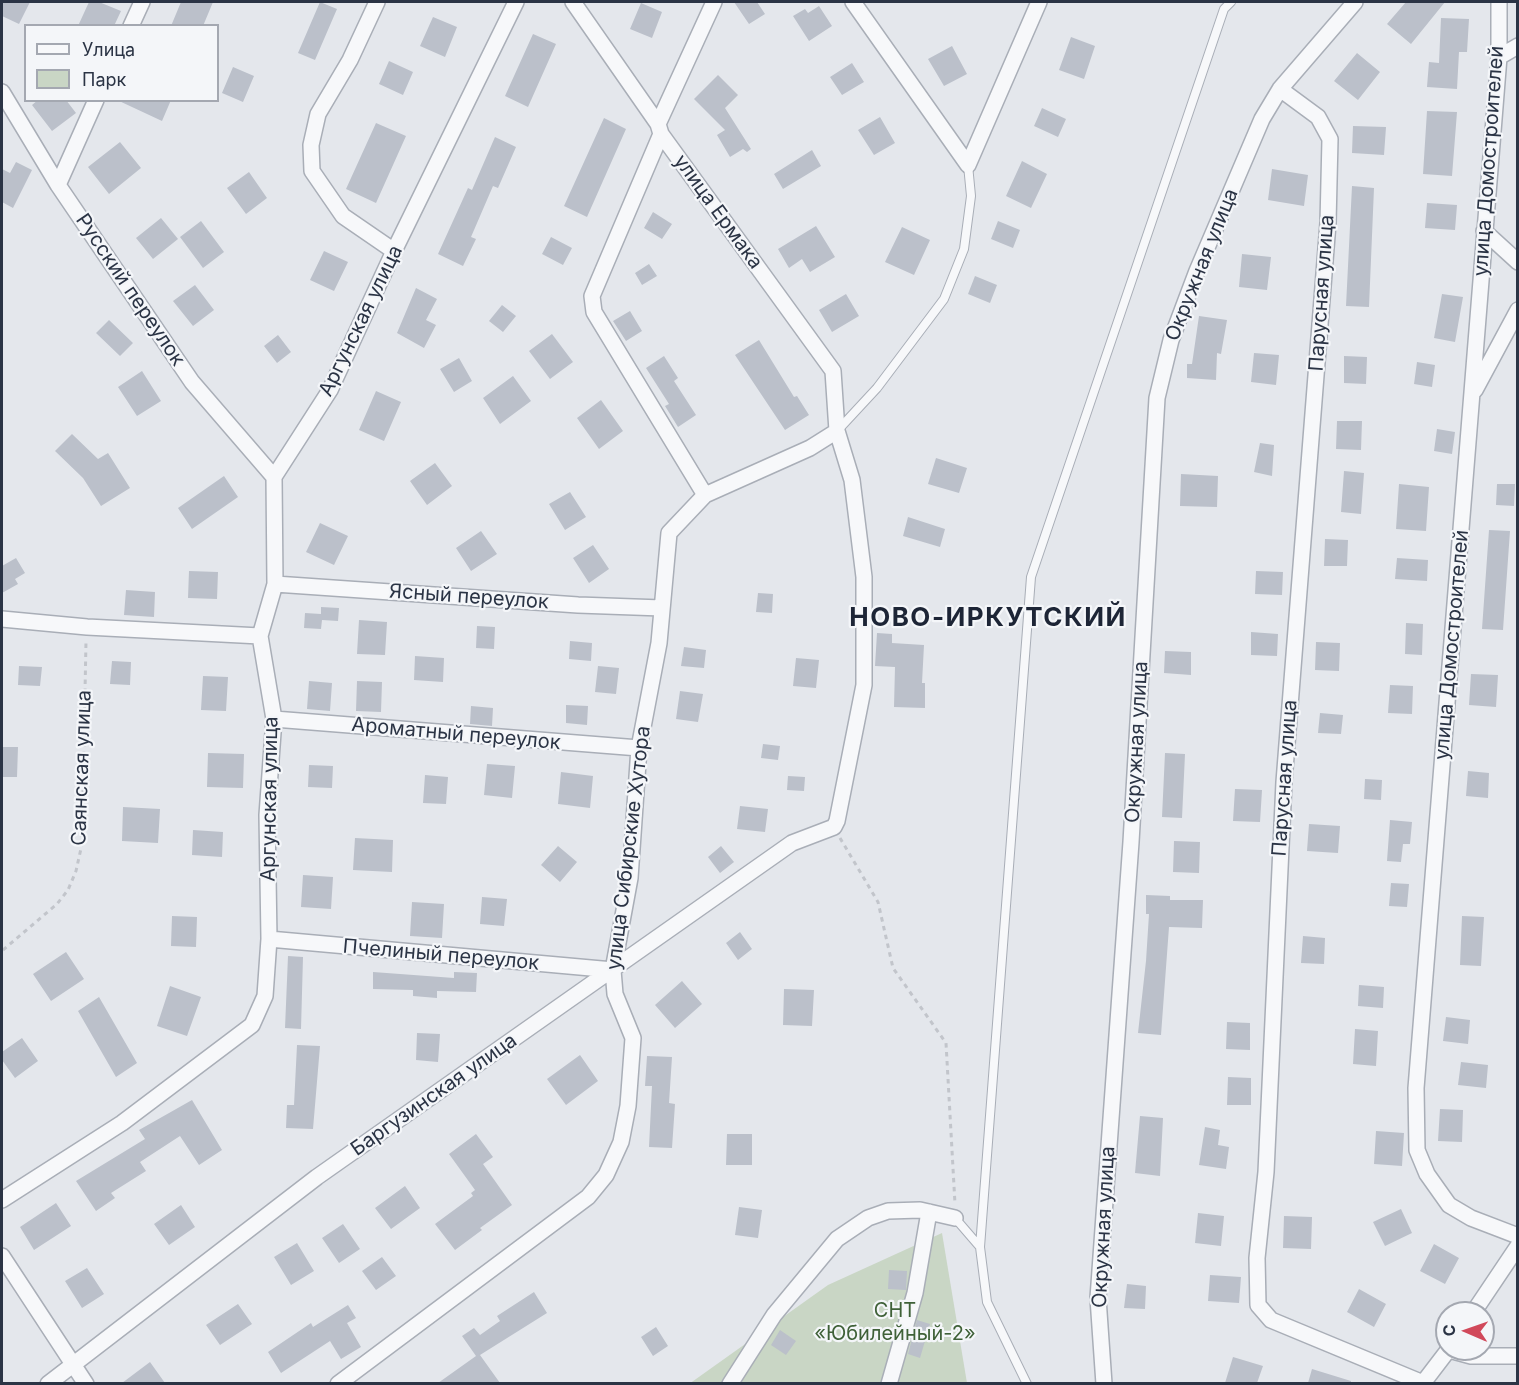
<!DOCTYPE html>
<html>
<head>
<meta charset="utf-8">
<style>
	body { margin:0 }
	#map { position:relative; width:1519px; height:1385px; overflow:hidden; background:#e4e7ec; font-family:Inter,sans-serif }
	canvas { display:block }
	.frame { position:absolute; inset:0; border:3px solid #2b3445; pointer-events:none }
	.legend { position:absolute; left:24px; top:24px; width:195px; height:78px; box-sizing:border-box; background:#f4f6f9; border:2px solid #a4a8b1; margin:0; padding:8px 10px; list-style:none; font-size:18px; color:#2b3445 }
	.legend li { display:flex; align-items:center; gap:12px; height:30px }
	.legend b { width:30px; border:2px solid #a4a8b1 }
	.north { position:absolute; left:1435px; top:1301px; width:60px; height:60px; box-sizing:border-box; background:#f4f6f9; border:2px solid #a4a8b1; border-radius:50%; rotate:272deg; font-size:16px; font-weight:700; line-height:24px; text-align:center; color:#2b3445 }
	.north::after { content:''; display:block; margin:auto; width:21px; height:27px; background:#d1495b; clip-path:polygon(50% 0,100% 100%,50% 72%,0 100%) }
</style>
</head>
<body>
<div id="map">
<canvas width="1519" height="1385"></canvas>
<div class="frame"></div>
<ul class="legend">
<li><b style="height:8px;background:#f7f8fa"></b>Улица</li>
<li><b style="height:16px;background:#c9d6c5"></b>Парк</li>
</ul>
<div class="north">С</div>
</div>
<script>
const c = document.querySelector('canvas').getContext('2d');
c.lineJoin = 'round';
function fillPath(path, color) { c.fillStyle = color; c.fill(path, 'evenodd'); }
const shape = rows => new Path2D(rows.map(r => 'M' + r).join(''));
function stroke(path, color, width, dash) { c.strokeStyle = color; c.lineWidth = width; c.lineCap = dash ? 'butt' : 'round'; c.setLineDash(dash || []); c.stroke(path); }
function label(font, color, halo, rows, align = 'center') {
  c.font = font + ' Inter,sans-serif'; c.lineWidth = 4.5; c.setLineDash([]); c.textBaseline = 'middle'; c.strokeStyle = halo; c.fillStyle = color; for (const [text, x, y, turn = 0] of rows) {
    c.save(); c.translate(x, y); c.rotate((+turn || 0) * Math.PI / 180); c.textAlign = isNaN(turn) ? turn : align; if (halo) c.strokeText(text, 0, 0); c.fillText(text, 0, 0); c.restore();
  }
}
fillPath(shape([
	[942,1233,967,1383,689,1384,828,1285]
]), '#c9d6c5');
fillPath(shape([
	[2,2,30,2,19,24,2,16],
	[89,2,99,2,121,11,114,26,78,26],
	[181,2,213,2,203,26,171,26],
	[320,2,337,9,315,60,298,53],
	[734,2,757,2,765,14,749,24],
	[1406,2,1445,2,1411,44,1387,24],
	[641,3,662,12,652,38,630,29],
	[819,6,832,26,809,41,793,16,805,9,808,13],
	[433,17,457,27,445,57,420,46],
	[1441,18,1469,19,1467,52,1459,52,1457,89,1427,87,1429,62,1439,63],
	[533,34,556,44,528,107,505,96],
	[1071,37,1095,46,1084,79,1059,70],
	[952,46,967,74,944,86,928,59],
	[1357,53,1380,72,1358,100,1334,81],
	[389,61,413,72,403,95,379,84],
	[852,63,864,82,842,95,830,77],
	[233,67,254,76,243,102,222,93],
	[718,75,738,95,725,108,751,149,747,152,743,149,730,157,717,135,725,130,694,99],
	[38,100,66,100,76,113,52,131,32,105],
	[117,100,171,100,162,121],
	[1042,108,1066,119,1058,137,1034,126],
	[1427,111,1457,112,1452,176,1423,174],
	[880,117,895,143,874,155,858,130],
	[604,118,626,129,587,217,564,206],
	[376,123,406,136,376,203,346,189],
	[1353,126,1386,127,1384,155,1352,153],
	[495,137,516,147,498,188,493,186,471,237,476,239,463,266,438,254,468,188,472,190],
	[120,142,141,168,109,194,88,167],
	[812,150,821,166,783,189,774,174],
	[1022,161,1047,174,1031,208,1006,196],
	[16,162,32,170,13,208,2,202,2,169,10,173],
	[1272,169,1308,175,1304,206,1268,200],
	[249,172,267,198,246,214,227,188],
	[1352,186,1374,188,1369,307,1346,306],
	[1427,203,1457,205,1455,230,1425,228],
	[653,212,672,224,662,239,644,228],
	[161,218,178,239,153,259,136,238],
	[201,221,224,252,203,268,180,237],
	[998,221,1020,230,1013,248,991,239],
	[816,226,835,257,810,272,802,259,789,268,778,249],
	[902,227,930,240,914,275,885,262],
	[551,237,572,248,563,265,542,254],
	[324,251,348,262,334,291,310,280],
	[1242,254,1271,257,1267,290,1239,287],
	[649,264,657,276,642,285,635,273],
	[975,276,997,285,990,303,968,294],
	[195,285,214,310,193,326,173,301],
	[416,288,437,299,426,320,436,325,424,348,397,333],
	[846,294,859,316,832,332,819,310],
	[1442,294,1463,297,1455,342,1434,338],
	[502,305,516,316,503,332,489,321],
	[630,311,642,331,626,341,613,321],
	[1199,316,1227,320,1221,354,1217,353,1216,380,1187,378,1187,364,1192,364],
	[109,320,133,343,120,356,96,333],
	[552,334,573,362,550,379,529,351],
	[278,335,291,352,277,363,264,346],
	[759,340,794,397,797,396,809,415,785,430,735,355],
	[1254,353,1279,355,1276,385,1251,382],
	[664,356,678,378,674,381,696,415,678,427,665,406,669,404,646,368],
	[1344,356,1367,357,1366,384,1344,383],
	[459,358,472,381,454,392,440,369],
	[1417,362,1435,365,1432,387,1414,384],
	[142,371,161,401,137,416,118,387],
	[513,376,531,401,500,424,483,398],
	[376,391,401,402,384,441,359,430],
	[601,400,623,431,599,449,577,418],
	[1337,421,1362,421,1361,450,1336,449],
	[1437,429,1455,432,1452,454,1434,451],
	[72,434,98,459,108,453,130,488,101,506,83,478,55,451],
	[1260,443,1274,445,1272,476,1254,472],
	[936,458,967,468,959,493,928,484],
	[435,463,452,486,427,505,410,481],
	[1344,471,1364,473,1361,514,1341,512],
	[1181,474,1218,476,1217,507,1180,506],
	[224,476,238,497,192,529,178,508],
	[1399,484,1429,487,1426,531,1396,529],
	[1497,484,1515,484,1514,506,1496,505],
	[570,492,586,517,565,530,549,504],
	[908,517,945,529,940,547,903,536],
	[320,523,348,536,334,565,306,552],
	[1489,530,1510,531,1503,630,1482,629],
	[481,531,497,554,471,571,456,548],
	[1325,539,1348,540,1347,566,1324,566],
	[593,545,609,569,589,583,573,558],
	[16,558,25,573,15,579,18,584,2,593,2,566],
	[1397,558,1428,560,1427,581,1395,579],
	[189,571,218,572,217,599,188,598],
	[1256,571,1283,572,1282,595,1255,594],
	[126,590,155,592,154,617,124,615],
	[758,593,773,594,772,613,756,612],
	[321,607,339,608,338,621,322,620,321,629,304,628,305,613,321,614],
	[359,620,387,622,385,655,357,654],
	[1406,623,1423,624,1422,655,1405,654],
	[477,626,495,627,494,649,476,648],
	[1251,632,1278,634,1277,656,1251,655],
	[877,633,892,634,892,643,924,645,922,683,925,683,925,708,894,707,895,667,875,666],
	[570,641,592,643,591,661,569,659],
	[1316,642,1340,643,1339,671,1315,670],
	[684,647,706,650,704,668,681,666],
	[1165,651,1191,652,1191,675,1164,673],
	[415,656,444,658,443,682,414,680],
	[796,658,819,660,816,688,793,686],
	[112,661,131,662,130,685,110,684],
	[19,666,42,667,40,686,18,685],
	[598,666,619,668,616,694,595,692],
	[1471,674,1498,675,1496,707,1469,705],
	[203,676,228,677,226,711,201,710],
	[309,681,332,683,330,711,307,709],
	[357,681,382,682,381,712,356,711],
	[1390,685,1413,686,1412,714,1388,713],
	[680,691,703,694,698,722,676,719],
	[566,705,588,706,587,725,566,723],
	[471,706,493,708,492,726,470,724],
	[1320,713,1343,715,1341,734,1318,733],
	[763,744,780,746,778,760,761,758],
	[2,747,18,747,17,777,2,777],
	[208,753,244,754,243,788,207,787],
	[1165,753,1185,754,1182,818,1162,817],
	[487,764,515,766,512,798,484,795],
	[309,765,333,766,332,788,308,787],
	[1468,771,1489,773,1488,798,1466,796],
	[561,772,593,776,590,808,558,804],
	[425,775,448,777,446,804,423,803],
	[788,776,805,777,804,791,787,790],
	[1365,779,1382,780,1381,800,1364,799],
	[1235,789,1262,790,1260,822,1233,821],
	[740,806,768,809,765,832,737,829],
	[123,807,160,809,158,843,122,841],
	[1390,820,1412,822,1410,844,1403,844,1401,862,1387,861],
	[1309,824,1340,826,1338,853,1307,851],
	[193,830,223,832,222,857,192,855],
	[355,838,393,840,392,872,353,870],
	[1174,841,1200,842,1199,873,1173,872],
	[558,846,577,862,560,882,541,865],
	[721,846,734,862,720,873,708,857],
	[303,875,333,877,331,909,301,907],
	[1391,883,1409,884,1407,907,1389,906],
	[1146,895,1170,896,1170,900,1203,900,1202,928,1169,927,1161,1035,1138,1033,1146,961,1149,914,1146,914],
	[482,897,507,899,504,926,480,924],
	[412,902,444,904,442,938,410,936],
	[172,916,197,917,196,947,171,946],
	[1462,916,1484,917,1481,966,1460,965],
	[740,932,752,949,738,960,726,943],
	[1303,936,1325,938,1324,964,1301,963],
	[66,952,84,979,51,1001,33,974],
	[288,956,303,957,301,1029,285,1028],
	[373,972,454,978,454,972,477,973,476,992,437,991,437,998,413,996,413,990,373,989],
	[682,981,702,1004,675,1028,655,1005],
	[1359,985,1384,987,1383,1008,1358,1006],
	[170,986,201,997,187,1036,157,1026],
	[784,989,814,990,812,1026,783,1025],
	[99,997,137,1063,116,1077,78,1011],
	[1446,1017,1470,1020,1468,1044,1443,1041],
	[1227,1022,1250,1023,1250,1050,1226,1049],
	[1355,1029,1378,1031,1376,1066,1353,1064],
	[417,1033,440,1034,438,1062,416,1060],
	[22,1038,38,1061,15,1078,2,1060,2,1052],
	[297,1045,320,1046,313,1129,286,1128,287,1105,294,1105],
	[580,1055,598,1081,566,1105,547,1079],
	[647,1056,672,1057,669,1103,675,1104,672,1148,649,1147,652,1086,645,1086],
	[1461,1062,1488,1065,1486,1088,1458,1085],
	[1228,1077,1251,1078,1251,1105,1227,1105],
	[192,1100,222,1150,199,1165,180,1136,140,1162,146,1171,111,1193,115,1198,96,1211,76,1181,145,1139,139,1130],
	[1440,1109,1463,1110,1462,1142,1438,1141],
	[1140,1116,1163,1118,1160,1176,1135,1173],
	[1205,1127,1220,1130,1218,1145,1229,1147,1226,1169,1199,1165],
	[1376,1131,1404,1133,1402,1166,1374,1164],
	[476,1134,493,1157,483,1164,512,1205,480,1228,482,1230,455,1250,435,1224,473,1196,471,1193,475,1190,449,1154],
	[727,1134,752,1134,752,1165,726,1165],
	[405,1186,420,1208,391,1229,375,1208],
	[56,1203,71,1226,34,1250,20,1227],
	[181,1205,195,1227,169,1245,154,1224],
	[739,1207,762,1210,758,1238,735,1235],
	[1401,1209,1412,1233,1385,1246,1373,1222],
	[1198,1213,1224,1216,1221,1246,1195,1243],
	[1284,1216,1312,1217,1311,1249,1283,1248],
	[343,1224,360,1249,339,1263,322,1238],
	[297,1243,314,1271,291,1285,274,1257],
	[1434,1244,1459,1258,1445,1284,1420,1271],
	[382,1257,396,1276,376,1290,362,1271],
	[87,1268,104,1294,82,1308,65,1281],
	[889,1270,907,1271,906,1290,888,1289],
	[1210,1275,1241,1277,1239,1303,1208,1301],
	[1127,1284,1146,1286,1145,1309,1124,1308],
	[1359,1289,1386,1304,1374,1327,1347,1312],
	[534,1292,547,1313,480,1355,500,1383,438,1383,476,1356,462,1336,474,1328,480,1335,500,1321,497,1316],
	[238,1304,252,1324,220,1345,206,1325],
	[348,1305,356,1318,347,1323,361,1347,341,1359,330,1341,281,1373,268,1352,311,1323,313,1327],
	[917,1320,930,1324,920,1358,908,1354],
	[656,1327,668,1346,653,1356,641,1337],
	[780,1330,796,1341,786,1355,771,1345],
	[1233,1357,1263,1366,1257,1383,1225,1383],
	[150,1362,165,1383,122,1383],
	[1312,1369,1351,1381,1351,1383,1308,1383]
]), '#bbc0ca');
const lane = shape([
	[838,430,877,388,944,299,964,249,971,196,968,165],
	[955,1218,980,1247,987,1302,1027,1384],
	[980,1247,1031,577,1224,9,1231,2]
]);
const street = shape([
	[377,2,350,60,318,114,311,145,312,171,343,216,394,251],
	[853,2,968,165],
	[1499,2,1499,57,1416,1088,1417,1150,1427,1174,1449,1205,1471,1218,1518,1236],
	[131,26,142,2],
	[1499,57,1518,46],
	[1280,89,1318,117,1330,139,1328,223,1284,782,1266,1172,1257,1258,1258,1305,1271,1320,1423,1383,1449,1349],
	[2,92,58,185,192,382,274,477],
	[658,124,714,2],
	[968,165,1039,2],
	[58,185,96,100],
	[1484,231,1518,262],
	[1475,390,1518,310],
	[705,495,810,448,837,431],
	[275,584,578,605,662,608],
	[2,619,87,627,260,636],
	[274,719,639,748],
	[269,939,613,970],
	[2,1200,122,1123,252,1025,265,996,269,939,267,815,274,719,260,636,275,584,274,477,330,390,394,251,516,2],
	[2,1256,86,1384],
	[1473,1313,1518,1246],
	[1449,1350,1471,1356,1518,1356],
	[48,1384,317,1177,792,843,834,827,837,821,864,685,864,577,852,480,837,431,833,371,661,134,658,124,573,2],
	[338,1384,588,1197,606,1175,621,1142,628,1106,633,1038,615,994,613,970,630,878,639,748,659,643,669,533,705,495,594,312,592,296,661,134],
	[730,1384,774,1315,837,1239,868,1218,888,1211,920,1210,955,1218],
	[889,1384,915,1293,929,1212],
	[1104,1384,1098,1298,1131,842,1157,398,1171,340,1197,271,1262,119,1280,89,1355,2]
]);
stroke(lane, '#a9aeb7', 10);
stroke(street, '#a9aeb7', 18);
stroke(shape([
	[840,838,878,902,893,968,946,1043,955,1204],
	[3,950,57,904,68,890,76,871,82,844,86,641]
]), '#c2c5cb', 3, [4.5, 4.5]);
stroke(lane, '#f7f8fa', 8);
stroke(street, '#f7f8fa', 15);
label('20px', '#2b3445', '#f4f6f9', [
	["улица Домостроителей",1489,161,-86],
	["улица Ермака",718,212,54],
	["Окружная улица",1202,265,-68],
	["Русский переулок",130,290,56],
	["Парусная улица",1322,293,-86],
	["Аргунская улица",361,321,-64],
	["Ясный переулок",469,597,4],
	["улица Домостроителей",1452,645,-85],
	["Ароматный переулок",456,734,5],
	["Окружная улица",1137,742,-87],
	["Саянская улица",82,768,-88],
	["Парусная улица",1285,778,-86],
	["Аргунская улица",270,799,-89],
	["улица Сибирские Хутора",629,848,-83],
	["Пчелиный переулок",441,955,5],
	["Баргузинская улица",434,1095,-35],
	["Окружная улица",1104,1227,-87]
]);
label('20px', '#3f6138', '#f4f6f9', [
	["СНТ",895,1311],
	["«Юбилейный-2»",895,1334]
]);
c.letterSpacing = '1.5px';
label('bold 26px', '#1d2536', '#f4f6f9', [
	["НОВО-ИРКУТСКИЙ",988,618]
]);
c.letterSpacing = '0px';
</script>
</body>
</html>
